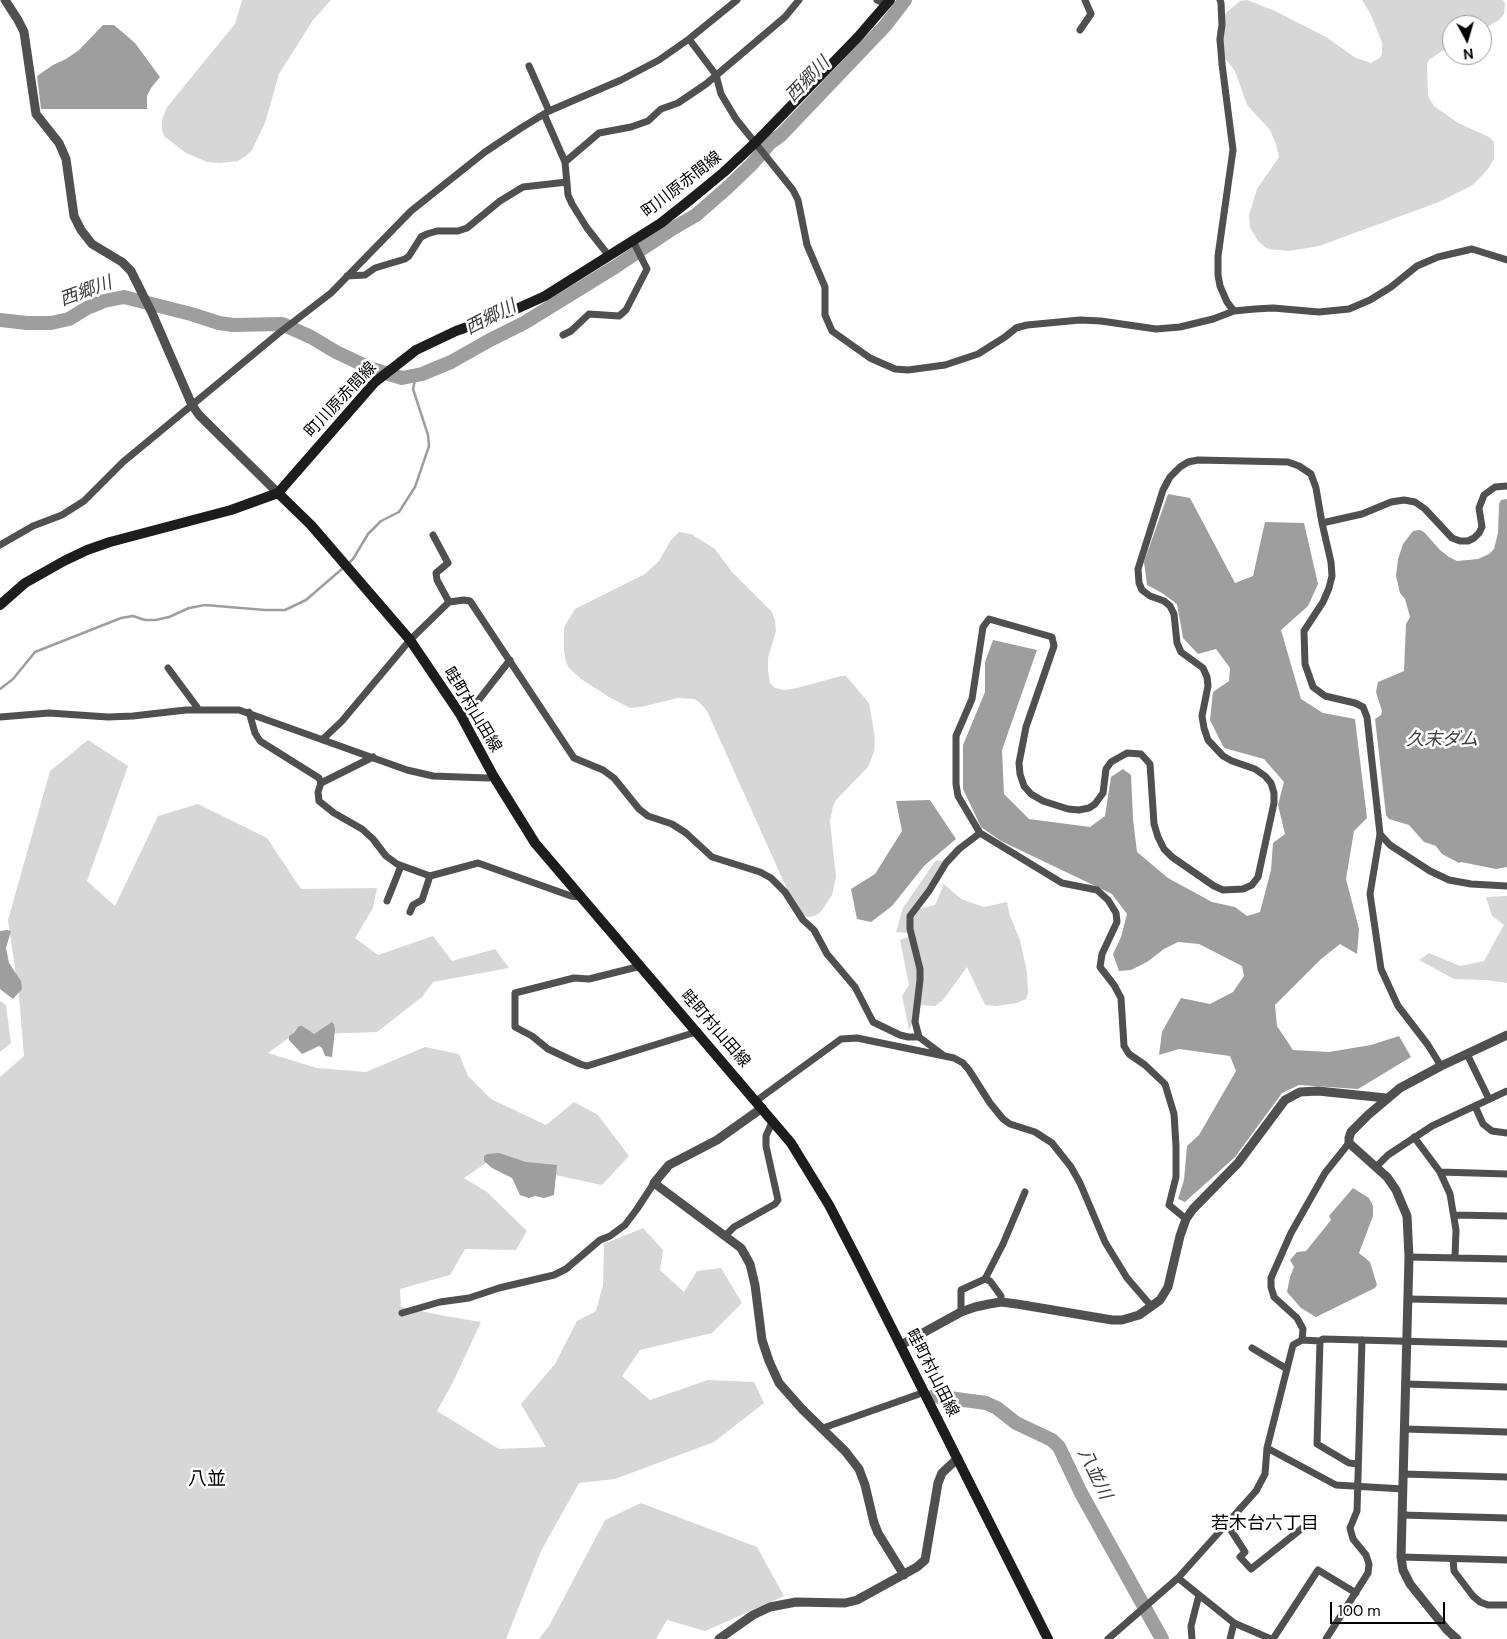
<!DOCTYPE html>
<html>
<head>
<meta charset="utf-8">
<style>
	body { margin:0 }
	#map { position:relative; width:1507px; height:1639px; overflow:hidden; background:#fff; font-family:"DM Sans",sans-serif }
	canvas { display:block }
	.north { position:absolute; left:1442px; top:15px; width:50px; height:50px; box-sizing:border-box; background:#fff; border:1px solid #999; border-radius:50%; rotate:174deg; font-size:14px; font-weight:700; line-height:20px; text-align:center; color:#000 }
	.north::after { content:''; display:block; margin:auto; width:18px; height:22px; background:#000; clip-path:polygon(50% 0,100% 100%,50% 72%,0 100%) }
	.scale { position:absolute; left:1330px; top:1602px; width:115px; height:22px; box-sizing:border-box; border:2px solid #000; border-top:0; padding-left:6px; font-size:15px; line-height:18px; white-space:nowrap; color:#000; -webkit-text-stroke:4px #fff; paint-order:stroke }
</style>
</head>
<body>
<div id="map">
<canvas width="1507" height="1639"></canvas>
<div class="north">N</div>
<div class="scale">100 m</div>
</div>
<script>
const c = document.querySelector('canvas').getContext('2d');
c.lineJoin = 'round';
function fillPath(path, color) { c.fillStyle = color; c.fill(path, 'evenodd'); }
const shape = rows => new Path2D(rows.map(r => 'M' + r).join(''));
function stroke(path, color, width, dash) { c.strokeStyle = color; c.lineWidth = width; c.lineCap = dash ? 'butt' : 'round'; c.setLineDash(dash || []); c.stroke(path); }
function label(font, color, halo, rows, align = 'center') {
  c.font = font + ' "DM Sans","Noto Sans JP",sans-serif'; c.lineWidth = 5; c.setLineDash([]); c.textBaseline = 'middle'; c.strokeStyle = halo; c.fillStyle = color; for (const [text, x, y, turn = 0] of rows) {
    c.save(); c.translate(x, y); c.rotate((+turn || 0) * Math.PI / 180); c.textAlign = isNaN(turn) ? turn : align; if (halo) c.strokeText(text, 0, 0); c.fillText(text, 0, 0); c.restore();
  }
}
fillPath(shape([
	[242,0,331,0,313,20,279,74,265,123,252,150,246,156,238,161,221,163,207,162,186,153,164,136,162,130,162,120,167,107,235,24],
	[1247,0,1275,11,1326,37,1356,58,1371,63,1381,57,1382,52,1382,42,1370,13,1362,0,1503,0,1505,3,1504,14,1499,20,1482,30,1482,25,1452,25,1452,45,1442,51,1429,60,1427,64,1428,96,1434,106,1458,123,1489,137,1494,142,1494,159,1488,169,1473,185,1439,202,1319,246,1289,251,1268,249,1259,242,1250,228,1249,215,1257,189,1279,157,1276,144,1270,130,1247,105,1235,71,1220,52,1216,42,1218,25,1226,13,1240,1],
	[679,532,691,534,715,549,732,572,772,612,775,620,776,631,768,658,768,671,770,683,775,688,784,690,797,688,841,676,846,676,869,703,875,738,874,752,868,767,836,800,833,806,830,821,836,877,832,895,820,913,814,916,808,917,800,914,791,898,707,711,699,702,694,699,678,698,641,707,630,708,609,697,581,679,569,668,566,662,564,651,564,627,575,609,645,574,659,561,671,540],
	[88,740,128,766,87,881,115,906,158,816,198,804,267,838,301,889,377,888,373,908,355,938,378,955,433,936,452,961,495,949,509,968,433,982,422,997,377,1032,293,1035,268,1053,317,1068,366,1072,425,1047,459,1054,468,1076,491,1099,546,1125,574,1102,598,1115,629,1156,602,1185,489,1161,464,1178,487,1192,527,1231,516,1250,465,1249,450,1275,400,1289,401,1307,440,1315,481,1322,453,1382,437,1411,499,1449,546,1447,521,1404,555,1364,577,1321,596,1311,603,1285,604,1244,643,1228,663,1250,660,1270,684,1292,697,1271,721,1268,742,1303,712,1333,640,1350,622,1376,650,1400,708,1380,754,1382,764,1403,714,1442,615,1479,579,1483,541,1551,506,1639,0,1639,0,1077,24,1056,19,996,8,920,50,771],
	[936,860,947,862,919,909,935,905,944,884,961,899,984,907,1007,902,1010,916,1020,940,1027,972,1028,994,1026,999,1017,1003,996,1006,985,1005,967,967,943,1000,935,1006,921,1005,909,1030,902,996,909,985,900,940,916,934,896,932,903,908],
	[1507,896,1507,983,1486,980,1454,979,1419,960,1429,953,1460,966,1484,961,1504,925,1492,916,1486,897],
	[0,1001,6,1005,11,1043,0,1052],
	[641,1503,757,1547,784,1596,705,1631,667,1620,656,1639,539,1639,549,1626,605,1520]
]), '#d7d7d7');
fillPath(shape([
	[103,25,114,25,135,43,160,77,151,88,147,96,147,109,41,109,37,76,53,65,66,59,79,50],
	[1168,494,1190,498,1235,583,1253,576,1265,522,1304,523,1318,584,1308,606,1281,630,1301,699,1323,713,1355,719,1367,818,1354,831,1346,879,1359,929,1357,954,1340,944,1320,960,1275,1005,1277,1026,1293,1050,1329,1052,1371,1045,1399,1036,1411,1057,1358,1089,1299,1085,1282,1093,1235,1157,1185,1202,1178,1199,1184,1180,1187,1146,1199,1135,1236,1071,1230,1056,1179,1049,1159,1055,1162,1032,1181,998,1210,1004,1233,992,1244,976,1242,966,1199,944,1178,942,1164,949,1147,962,1131,970,1119,971,1113,954,1121,937,1127,914,1112,894,1001,841,981,827,963,789,963,745,985,692,985,662,993,640,1037,650,1002,750,1004,794,1029,819,1090,827,1105,816,1111,777,1123,769,1131,775,1133,819,1137,852,1168,878,1212,902,1235,907,1247,916,1260,912,1271,870,1273,843,1285,834,1278,805,1284,782,1264,759,1224,748,1210,720,1213,692,1229,681,1230,668,1216,649,1198,654,1183,638,1177,604,1162,593,1147,585,1144,562],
	[1507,499,1507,867,1496,869,1461,862,1459,863,1442,854,1436,846,1424,842,1409,825,1389,819,1386,815,1375,719,1381,715,1382,711,1376,692,1378,682,1404,671,1406,624,1410,617,1405,599,1400,593,1396,576,1398,559,1403,544,1413,531,1420,530,1424,532,1440,550,1449,557,1457,561,1478,559,1489,554,1494,549,1498,533,1499,504,1501,500],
	[930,800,956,839,924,866,892,906,871,922,857,919,851,889,875,874,902,831,896,801],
	[7,930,11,931,6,948,9,963,21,981,22,989,13,999,0,989,0,931],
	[332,1022,334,1024,335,1030,332,1057,325,1056,322,1048,319,1046,302,1054,289,1040,289,1036,294,1033,299,1026,302,1026,314,1034],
	[499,1153,526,1162,557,1165,554,1195,544,1198,535,1196,529,1198,520,1195,512,1178,492,1168,484,1161,484,1156,487,1154],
	[1353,1188,1369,1198,1373,1206,1373,1216,1359,1253,1370,1262,1377,1285,1375,1288,1316,1317,1301,1308,1287,1292,1290,1277,1294,1267,1290,1260,1297,1252,1306,1251,1331,1220,1329,1216]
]), '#9e9e9e');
stroke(shape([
	[347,565,353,559,368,534,381,521,399,512,415,487,429,446,428,435,413,389,416,376],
	[0,689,13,679,35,652,121,618,133,616,145,620,156,620,169,617,189,608,205,605,265,610,285,610,306,600,343,568]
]), '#9e9e9e', 2.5);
stroke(shape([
	[0,320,27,323,51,323,69,319,87,308,104,301,124,297,191,314,219,323,233,325,282,324,311,337,336,352,372,369,402,378,422,374,451,362,490,340,524,323,615,267,672,229,696,215,727,188,752,164,770,143,781,135,885,26,905,0],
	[934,1396,986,1403,997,1408,1016,1423,1052,1440,1059,1447,1081,1493,1162,1639]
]), '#9e9e9e', 14);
stroke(shape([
	[877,0,886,4],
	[1220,0,1221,3,1222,25,1220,39,1222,64,1233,150,1218,256,1218,275,1220,286,1227,302,1234,311],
	[1080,30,1091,14,1085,0],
	[689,39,716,75,721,94,736,119,793,190,798,200,807,245,825,287,825,315,832,331,870,358,895,369,908,370,945,365,978,354,1005,337,1016,328,1027,325,1080,320,1101,321,1156,329,1180,327,1213,319,1234,311,1255,309,1273,308,1319,312,1349,309,1370,300,1391,287,1417,266,1438,257,1472,249,1507,260],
	[529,66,549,111],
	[544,114,565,162,568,195,572,204,587,228,609,256],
	[565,162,599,133,631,127,648,121,661,109,678,103,706,84,785,17,799,0],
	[347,276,365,275,375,268,405,259,409,256,421,237,427,234,437,231,458,231,467,228,500,201,523,187,567,182],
	[563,335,571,331,589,314,619,316,626,310,647,269,633,241],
	[433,535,448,563,436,573,437,580,449,602],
	[0,545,33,526,62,515,84,501,123,462,279,333,331,293,411,211,485,152,521,128,549,111,621,80,659,60,689,39,737,0],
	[168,668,197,707,197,710],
	[249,712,255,733,260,741,319,778,321,783,318,792,319,801,334,813,362,829,373,839,386,856,397,864,430,876,478,863,571,896,579,897],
	[0,717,49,713,108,717,133,716,186,710,239,710,407,770,433,776,488,778,494,777],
	[463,720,510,660],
	[323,739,342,721,410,640,449,602,464,600,470,601,574,758,603,770,614,778,639,809,648,816,672,824,686,833,712,857,760,872,771,878,785,892,803,920,814,930,827,954,855,987,873,1022,900,1035,908,1037,919,1037,943,1055],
	[321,783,373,757],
	[1380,834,1390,845,1430,871,1449,880,1471,884,1507,886],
	[387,901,401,866],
	[410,912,413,905,422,900,430,876],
	[641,966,589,979,574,978,515,993,515,1027,532,1036,548,1049,580,1064,587,1066,696,1032],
	[919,1037,915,1022,920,980,920,969,910,929,910,916,929,891,946,863,959,849,980,833],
	[1467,1054,1489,1099],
	[1441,1066,1428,1045,1398,1006,1381,969,1370,894,1380,834,1367,717,1363,707,1355,703,1325,696,1313,687,1305,664,1304,631,1323,602,1329,588,1332,576,1331,562,1322,523,1362,514,1391,502,1404,500,1415,502,1425,509,1452,538,1460,541,1468,541,1474,538,1479,533,1482,527,1479,508,1484,495,1495,487,1507,486],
	[756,1101,841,1039,857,1038,954,1058,963,1063,969,1070,990,1103,1003,1119,1010,1124,1035,1132,1052,1143,1071,1167,1080,1183,1105,1242,1127,1278,1152,1307],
	[1475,1106,1483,1124,1492,1131,1507,1133],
	[1414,1137,1440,1172,1450,1194,1456,1230,1455,1257],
	[1376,1167,1388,1155,1432,1126,1507,1091],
	[1440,1172,1507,1174],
	[1454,1215,1507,1216],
	[1186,1219,1169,1205,1176,1177,1176,1146,1174,1114,1165,1084,1145,1065,1129,1054,1124,1046,1121,998,1114,985,1100,967,1102,954,1117,922,1116,913,1108,900,1097,890,1062,883,980,833,958,796,956,784,956,736,972,699,983,627,989,619,1052,637,1054,646,1026,727,1019,763,1020,774,1024,786,1031,794,1043,801,1068,809,1079,810,1089,808,1095,804,1103,793,1106,769,1111,762,1127,753,1141,754,1150,764,1154,824,1158,837,1164,849,1172,857,1214,886,1223,890,1243,889,1252,885,1258,877,1274,803,1274,793,1271,783,1265,776,1255,769,1232,761,1223,756,1208,740,1204,728,1202,716,1208,686,1207,677,1203,668,1181,652,1177,643,1174,614,1170,606,1164,601,1150,596,1142,590,1139,583,1138,569,1163,490,1170,477,1180,467,1188,462,1198,460,1288,462,1299,466,1311,474,1316,488,1322,523],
	[725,1236,734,1227,775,1204,778,1200,766,1146,766,1136,773,1120],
	[1409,1257,1507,1259],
	[985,1279,1003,1244,1025,1192],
	[1408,1299,1507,1301],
	[961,1312,961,1290,985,1279,990,1281,1001,1296,1001,1302],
	[402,1313,440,1302,469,1298,499,1288,554,1275,566,1269,600,1240,610,1236,625,1225,637,1209,654,1183],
	[1302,1340,1303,1329,1297,1318,1274,1297,1271,1287,1271,1278,1291,1233,1325,1173,1349,1143],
	[1252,1348,1287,1369],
	[1405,1384,1507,1387],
	[823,1428,925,1392],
	[1404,1429,1507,1432],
	[1267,1448,1336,1485,1403,1489],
	[1358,1464,1349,1463,1317,1444,1320,1341,1323,1339,1507,1344],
	[1403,1474,1507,1477],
	[1402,1515,1507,1518],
	[1227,1524,1245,1552,1240,1557,1251,1569,1310,1522],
	[1401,1557,1507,1560],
	[1453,1559,1454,1571,1473,1596,1480,1602,1488,1605,1507,1605],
	[1178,1578,1234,1623,1271,1639],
	[1108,1639,1178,1578,1256,1491,1265,1474,1267,1448,1293,1345,1302,1340,1320,1341],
	[1192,1639,1191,1626,1199,1595],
	[1230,1639,1234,1623],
	[1273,1639,1318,1570,1356,1593],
	[1326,1639,1368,1573,1369,1564,1366,1555,1353,1539,1350,1528,1357,1511,1362,1340]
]), '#505050', 7);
stroke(shape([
	[5,0,18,20,24,32,36,114,59,143,66,159,74,216,81,230,92,244,122,262,131,271,152,313,192,405,199,415,278,493],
	[762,1108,717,1140,669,1165,654,1183,741,1248,750,1264,755,1285,762,1340,769,1361,779,1383,802,1409,845,1451,859,1469,865,1485,874,1523,878,1533,904,1575],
	[901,1345,961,1312,975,1307,989,1304,1001,1302,1017,1304,1112,1320,1122,1320,1139,1315,1160,1300,1168,1287,1180,1236,1186,1219,1193,1209,1238,1163,1285,1100,1300,1092,1318,1091,1386,1098],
	[719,1639,753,1615,770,1607,796,1602,845,1603,857,1600,917,1567,925,1560,938,1483,942,1473,958,1458],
	[1457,1639,1447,1630,1410,1584,1403,1570,1401,1557,1409,1257,1407,1216,1396,1190,1387,1177,1349,1143,1349,1138,1351,1132,1368,1115,1400,1088,1441,1066,1507,1035]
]), '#505050', 9);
stroke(shape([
	[278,493,311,525,410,640,460,714,494,777,535,843,791,1143,829,1205,857,1259,1048,1639],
	[0,605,25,583,64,561,87,550,110,542,231,510,278,493,375,382,416,350,456,331,514,310,545,296,661,223,690,200,724,172,755,143,858,37,890,0]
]), '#1d1d1d', 10);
label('16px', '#000', '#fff', [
	["町川原赤間線",682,185,-38],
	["町川原赤間線",341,400,-47],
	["畦町村山田線",472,710,59],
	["畦町村山田線",715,1029,49],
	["畦町村山田線",932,1373,63]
]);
label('italic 18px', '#3f3f3f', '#fff', [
	["西郷川",808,80,-46],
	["西郷川",86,292,-20],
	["西郷川",491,318,-27],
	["久末ダム",1442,740],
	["八並川",1094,1474,64]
]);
label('18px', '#000', '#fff', [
	["若木台六丁目",1265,1524]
]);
label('19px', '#000', '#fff', [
	["八並",207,1480]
]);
</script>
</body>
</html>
